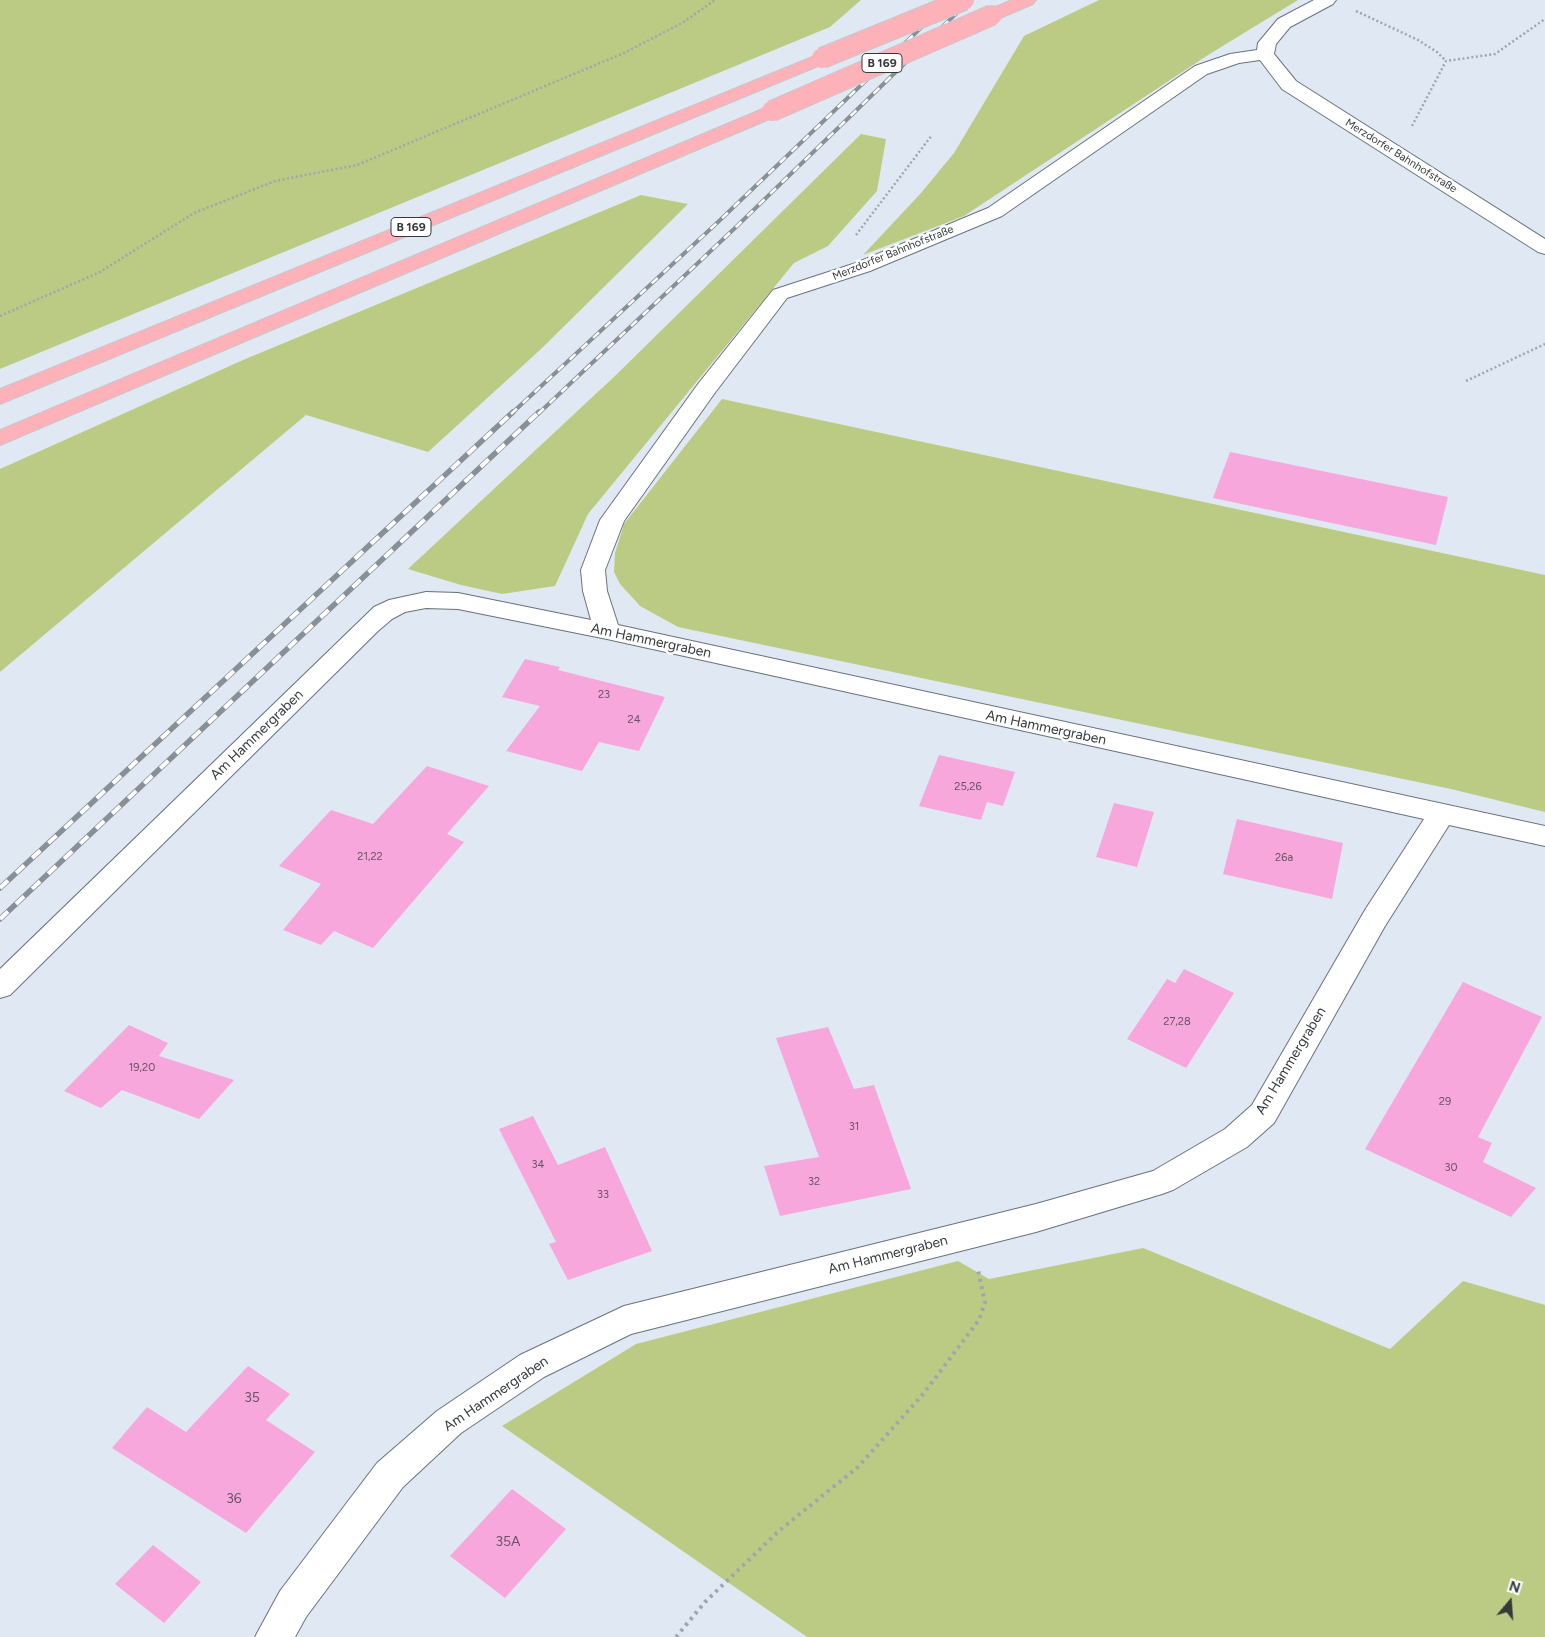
<!DOCTYPE html>
<html>
<head>
<meta charset="utf-8">
<style>
	body { margin:0 }
	#map { position:relative; width:1545px; height:1637px; overflow:hidden; background:#e0e9f3; font-family:Figtree,sans-serif }
	canvas { display:block }
	.north { position:absolute; left:1485px; top:1577px; width:50px; height:50px; -webkit-text-stroke:4px #fff; paint-order:stroke; rotate:18deg; font-size:14px; font-weight:700; line-height:20px; text-align:center; color:#35393d }
	.north::after { content:''; display:block; margin:auto; width:18px; height:22px; background:#35393d; clip-path:polygon(50% 0,100% 100%,50% 72%,0 100%) }
</style>
</head>
<body>
<div id="map">
<canvas width="1545" height="1637"></canvas>
<div class="north">N</div>
</div>
<script>
const c = document.querySelector('canvas').getContext('2d');
c.lineJoin = 'round';
function fillPath(path, color) { c.fillStyle = color; c.fill(path, 'evenodd'); }
const shape = rows => new Path2D(rows.map(r => 'M' + r).join(''));
function stroke(path, color, width, dash) { c.strokeStyle = color; c.lineWidth = width; c.lineCap = dash ? 'butt' : 'round'; c.setLineDash(dash || []); c.stroke(path); }
function label(font, color, halo, rows, align = 'center') {
  c.font = font + ' Figtree,sans-serif'; c.lineWidth = 5; c.setLineDash([]); c.textBaseline = 'middle'; c.strokeStyle = halo; c.fillStyle = color; for (const [text, x, y, turn = 0] of rows) {
    c.save(); c.translate(x, y); c.rotate((+turn || 0) * Math.PI / 180); c.textAlign = isNaN(turn) ? turn : align; if (halo) c.strokeText(text, 0, 0); c.fillText(text, 0, 0); c.restore();
  }
}
fillPath(shape([
	[0,0,861,0,830,27,0,369],
	[1099,0,1298,0,1208,55,964,216,863,255,921,193,954,153,1024,36],
	[861,134,886,139,877,191,828,246,794,263,588,514,555,586,502,594,461,585,408,569,616,375],
	[641,195,688,204,540,350,428,452,306,415,0,672,0,469,243,360],
	[722,399,1545,575,1545,812,1451,789,678,627,640,606,620,584,614,572,615,553,624,524],
	[1143,1248,1390,1349,1463,1281,1545,1305,1545,1637,807,1637,502,1426,636,1344,958,1261,989,1279]
]), '#bccb83');
fillPath(shape([
	[1230,452,1448,497,1436,545,1213,498],
	[525,659,560,667,558,670,665,697,639,751,599,742,582,771,506,751,540,706,502,697],
	[939,755,1015,772,1003,806,987,802,981,820,919,806],
	[427,766,489,786,447,834,464,842,373,948,334,931,321,945,283,930,321,884,279,866,331,810,373,824],
	[1114,803,1154,812,1137,867,1096,857],
	[1237,819,1343,843,1332,899,1223,874],
	[1184,969,1234,993,1186,1068,1127,1039,1167,979,1175,983],
	[1463,982,1542,1017,1478,1137,1492,1143,1483,1162,1536,1188,1511,1217,1365,1149],
	[129,1025,168,1043,159,1056,234,1080,199,1119,122,1090,101,1108,64,1091],
	[828,1027,854,1089,874,1085,911,1189,780,1216,764,1166,819,1157,776,1038],
	[533,1116,558,1165,605,1147,652,1251,568,1280,549,1244,556,1242,499,1129],
	[248,1366,290,1394,266,1420,315,1452,246,1533,112,1448,147,1407,186,1432],
	[512,1489,566,1529,505,1598,450,1556],
	[153,1545,201,1582,164,1623,115,1584]
]), '#f7a7db');
const minor = shape([
	[1314,0,1336,0,1333,4,1290,27,1276,44,1274,54,1296,81,1545,239,1545,254,1538,252,1282,89,1260,60,1239,63,1207,74,1002,216,870,271,787,298,714,394,624,521,605,570,607,591,618,625,1545,826,1545,846,1449,825,1385,926,1274,1123,1247,1147,1173,1190,1162,1194,1036,1232,631,1334,544,1377,461,1433,403,1487,306,1617,295,1637,255,1637,280,1591,377,1463,437,1411,520,1355,624,1306,1036,1204,1153,1171,1225,1129,1252,1105,1365,910,1424,819,607,639,458,609,426,608,405,612,392,619,378,631,10,995,0,998,0,969,374,607,389,600,426,592,458,593,591,620,583,591,581,570,600,520,698,384,773,290,856,263,988,208,1195,66,1230,54,1257,50,1258,43,1278,19,1314,0]
]);
const primary = shape([
	[1012,0,1036,0,1033,4,998,19,992,20,986,19,983,15,986,11,1012,0],
	[822,53,828,54,831,58,828,62,0,404,0,389,822,53],
	[772,105,779,107,781,111,779,115,0,445,0,430,772,105]
]);
stroke(minor, '#6a727b', 2);
stroke(primary, '#c6c8c9', 2);
stroke(shape([
	[1356,11,1418,40,1437,52,1446,61],
	[1412,126,1446,61,1495,54,1545,19],
	[856,235,932,135],
	[0,316,100,272,194,213,275,181,357,165,624,53,682,23,715,0],
	[1466,381,1545,344]
]), '#9fa6ae', 2.5, [2, 2.5]);
stroke(shape([
	[676,1637,705,1602,780,1530,858,1467,924,1393,979,1320,985,1303,978,1270]
]), '#9fa6ae', 4, [3, 4.5]);
fillPath(minor, '#fff');
fillPath(primary, '#fdb2ba');
const railFar1 = shape([
	[511,414,718,222,950,0],
	[538,414,735,228,970,0]
]);
const rail = shape([
	[0,888,513,412],
	[0,919,539,412]
]);
stroke(railFar1, '#888f95', 4);
stroke(rail, '#888f95', 5.5);
stroke(railFar1, '#fff', 2.5, [8]);
stroke(rail, '#fff', 4, [11]);
const primaryBridge = shape([
	[822,58,964,0],
	[772,111,992,15]
]);
stroke(primaryBridge, '#c6c8c9', 22, []);
stroke(primaryBridge, '#fdb2ba', 20);
label('11px', '#35393d', '#fff', [
	["Merzdorfer Bahnhofstraße",1401,156,32],
	["Merzdorfer Bahnhofstraße",893,253,-22]
]);
label('11px', '#665464', null, [
	["23",604,695],
	["24",634,720],
	["25,26",968,787],
	["21,22",370,857],
	["26a",1284,858],
	["27,28",1177,1022],
	["19,20",142,1068],
	["29",1445,1102],
	["31",854,1127],
	["34",538,1165],
	["30",1451,1168],
	["32",814,1182],
	["33",603,1195]
]);
for (const [x, y, w] of [
	[882,63,40],
	[411,227,40]
]) { const box = new Path2D(); box.roundRect(x - w / 2, y - 9.5, w, 19, 4); c.fillStyle = '#fff'; c.fill(box); stroke(box, '#35393d', 1); }
label('bold 12px', '#35393d', null, [
	["B 169",882,63],
	["B 169",411,227]
]);
label('14px', '#35393d', '#fff', [
	["Am Hammergraben",651,641,12],
	["Am Hammergraben",1046,728,12],
	["Am Hammergraben",257,735,-44],
	["Am Hammergraben",1291,1061,-59],
	["Am Hammergraben",888,1255,-14],
	["Am Hammergraben",496,1394,-34]
]);
label('14px', '#665464', null, [
	["35",252,1398],
	["36",234,1499],
	["35A",508,1542]
]);
</script>
</body>
</html>
